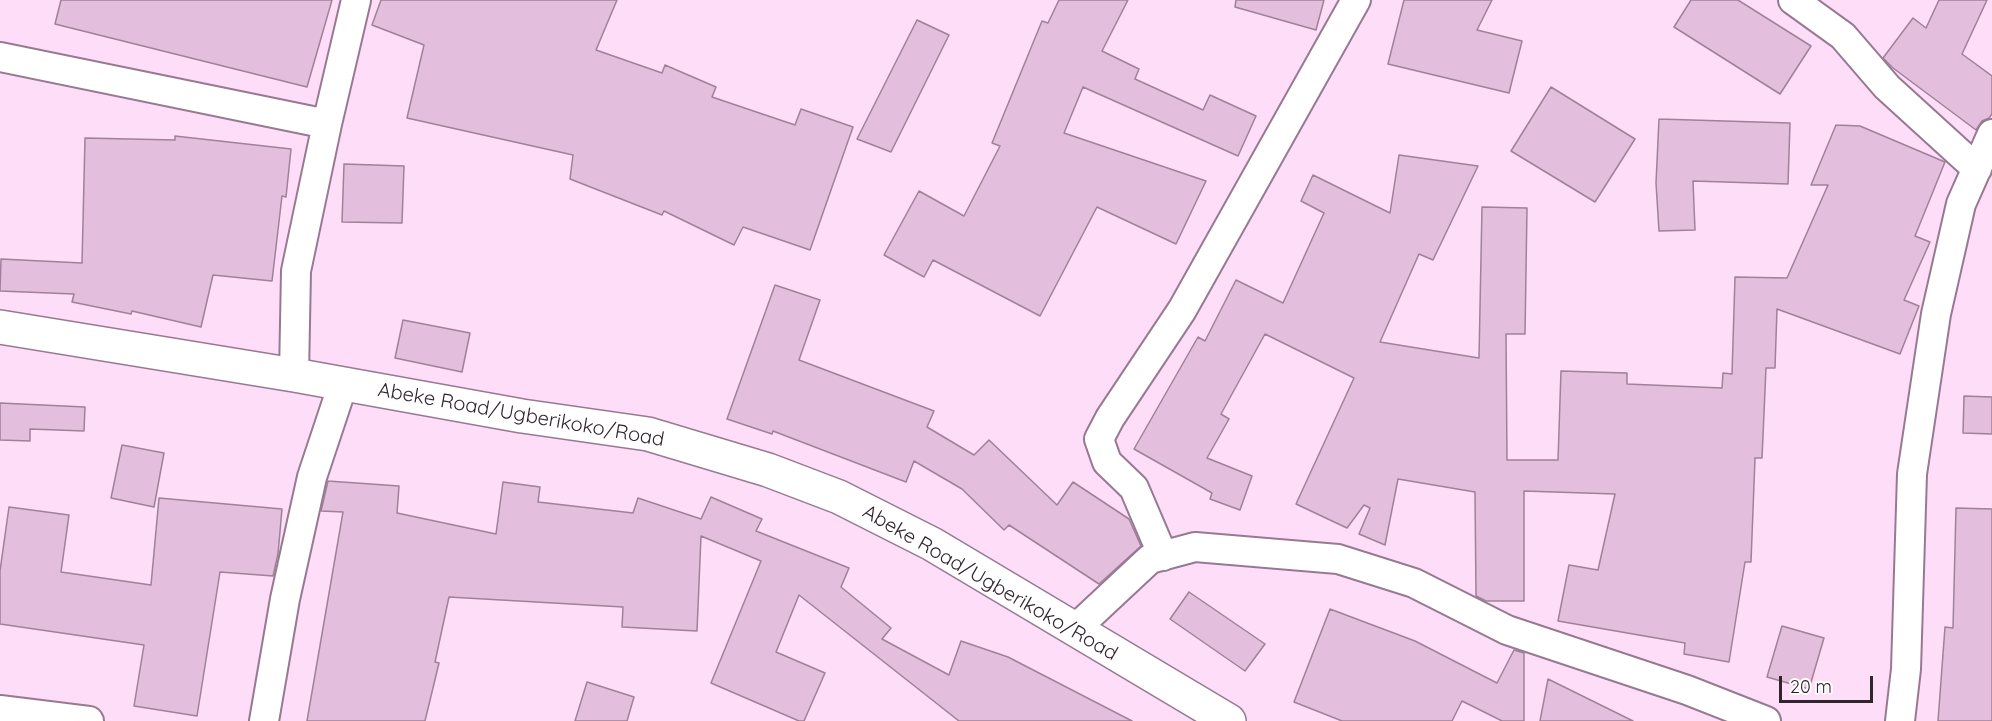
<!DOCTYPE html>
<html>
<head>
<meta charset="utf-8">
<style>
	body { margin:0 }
	#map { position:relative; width:1992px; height:721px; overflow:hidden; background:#fdddf7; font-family:Quicksand,sans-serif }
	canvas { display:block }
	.scale { position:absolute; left:1779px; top:676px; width:94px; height:27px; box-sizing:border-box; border:3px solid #30242d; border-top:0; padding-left:8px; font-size:18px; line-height:21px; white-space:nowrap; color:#30242d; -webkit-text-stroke:4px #fff; paint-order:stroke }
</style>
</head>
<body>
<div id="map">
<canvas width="1992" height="721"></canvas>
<div class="scale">20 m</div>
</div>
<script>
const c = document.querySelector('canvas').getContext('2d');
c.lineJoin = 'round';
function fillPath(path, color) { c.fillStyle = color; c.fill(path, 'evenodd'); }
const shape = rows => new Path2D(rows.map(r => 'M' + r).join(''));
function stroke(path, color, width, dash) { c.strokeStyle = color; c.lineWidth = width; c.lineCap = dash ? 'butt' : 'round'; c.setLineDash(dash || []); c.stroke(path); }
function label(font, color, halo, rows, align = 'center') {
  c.font = font + ' Quicksand,sans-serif'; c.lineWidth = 4.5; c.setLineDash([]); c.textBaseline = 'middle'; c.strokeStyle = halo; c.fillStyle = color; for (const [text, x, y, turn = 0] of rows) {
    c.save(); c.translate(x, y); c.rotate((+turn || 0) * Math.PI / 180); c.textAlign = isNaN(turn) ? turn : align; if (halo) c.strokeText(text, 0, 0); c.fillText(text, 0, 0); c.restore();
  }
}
const building = shape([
	[61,0,332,0,307,87,55,24,61,0],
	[381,0,617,0,596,50,662,73,665,65,716,87,712,97,795,125,801,109,853,127,810,250,743,227,734,245,664,211,662,215,570,179,573,155,407,118,424,45,372,25,381,0],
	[1059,0,1128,0,1102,51,1139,69,1135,79,1203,110,1210,95,1256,116,1238,156,1083,87,1064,133,1206,181,1176,244,1097,207,1040,316,933,260,924,277,884,255,919,191,964,216,1000,146,992,143,1042,21,1048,23,1059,0],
	[1236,0,1324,0,1316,30,1235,7,1236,0],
	[1404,0,1492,0,1477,30,1522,41,1509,93,1388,64,1404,0],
	[1691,0,1738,0,1811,46,1780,94,1674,27,1691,0],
	[1939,0,1987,0,1962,54,1992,76,1992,114,1989,118,1982,121,1976,130,1893,68,1883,58,1913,18,1926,28,1939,0],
	[917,20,949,35,891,152,857,139,917,20],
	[1551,87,1635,139,1595,202,1511,151,1551,87],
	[1659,119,1790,123,1788,184,1693,181,1695,230,1659,231,1656,183,1659,119],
	[1836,125,1860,126,1945,162,1915,236,1930,242,1904,300,1919,306,1900,354,1777,309,1775,368,1766,368,1762,458,1755,458,1751,562,1745,562,1729,662,1684,654,1685,643,1558,621,1569,565,1598,570,1615,494,1524,491,1524,601,1486,601,1476,596,1475,492,1398,479,1385,545,1359,534,1370,508,1364,505,1347,528,1296,504,1354,378,1265,334,1221,414,1229,419,1207,458,1252,476,1240,510,1210,499,1212,493,1134,449,1198,337,1205,341,1236,280,1283,303,1324,213,1301,201,1313,175,1390,213,1399,155,1478,166,1433,260,1419,254,1380,342,1479,358,1482,207,1527,208,1525,334,1506,334,1507,460,1558,460,1561,371,1627,373,1627,384,1722,388,1723,373,1732,374,1735,277,1787,278,1828,185,1811,185,1836,125],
	[175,136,291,149,286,197,282,196,272,281,213,275,201,327,132,311,131,314,72,302,74,294,0,291,1,259,82,263,85,138,175,140,175,136],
	[344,164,404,166,402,223,342,222,344,164],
	[775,285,820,300,799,360,934,411,927,427,974,455,989,440,1057,505,1073,482,1129,519,1141,546,1099,584,1009,525,1004,530,962,489,914,461,906,482,773,431,772,434,727,419,775,285],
	[403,320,470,333,462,372,395,358,403,320],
	[1964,396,1992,397,1992,434,1963,433,1964,396],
	[0,403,85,407,84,431,30,429,30,441,0,440,0,403],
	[122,445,164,453,154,507,111,498,122,445],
	[328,481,399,486,397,513,496,534,503,482,540,487,538,502,633,513,638,498,701,519,711,497,762,519,756,531,849,568,841,587,891,628,882,639,949,675,961,641,1008,657,1132,721,959,721,799,595,776,652,825,673,804,721,799,721,711,683,761,561,701,536,697,631,622,627,623,607,449,597,435,662,439,663,425,721,307,721,343,512,321,511,328,481],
	[159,498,282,509,278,554,273,576,220,572,197,716,134,706,144,645,0,624,0,571,9,507,69,515,61,572,151,585,159,498],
	[1956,508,1992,509,1992,721,1938,721,1945,627,1953,628,1956,508],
	[1189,592,1265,644,1245,671,1170,619,1189,592],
	[1330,609,1415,641,1497,683,1514,650,1524,653,1524,721,1502,721,1462,701,1452,721,1342,721,1294,702,1330,609],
	[1782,626,1824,638,1809,689,1767,677,1782,626],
	[1548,679,1633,721,1540,721,1548,679],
	[587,682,634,697,627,721,575,721,587,682]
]);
fillPath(building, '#e4bedd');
stroke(building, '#9f8199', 1.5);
const street = shape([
	[1793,0,1843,36,1887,87,1977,169],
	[0,57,327,124],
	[294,375,296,271,327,124,356,0],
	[1163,556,1134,488,1107,462,1099,439,1110,418,1182,310,1356,0],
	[1074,630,1150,559,1195,547,1338,559,1414,583,1507,630,1687,690,1766,721],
	[0,710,89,721],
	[264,721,285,599,312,477,343,384],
	[1900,721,1906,669,1912,474,1936,314,1961,204,1992,134]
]);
const secondary = shape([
	[0,327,294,375,522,416,648,434,768,470,839,497,932,544,1229,721]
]);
stroke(street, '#977a92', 32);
stroke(secondary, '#977a92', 36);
stroke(street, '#fff', 28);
stroke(secondary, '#fff', 33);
label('20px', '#30242d', '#fff', [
	["Abeke Road/Ugberikoko/Road",521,415,10],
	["Abeke Road/Ugberikoko/Road",990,583,30]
]);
</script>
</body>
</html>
